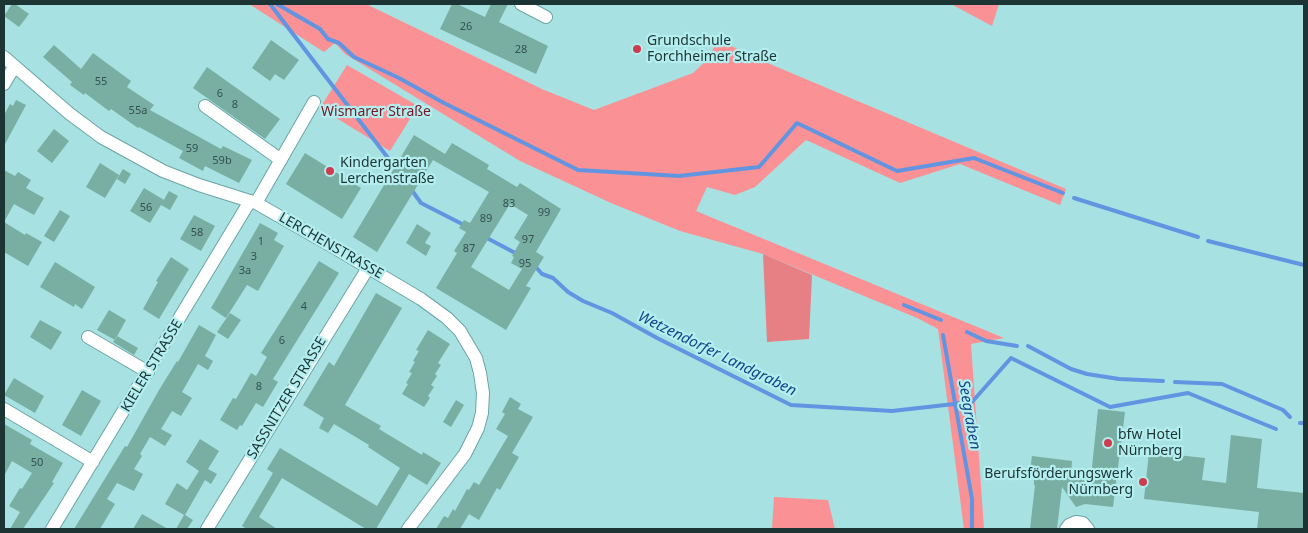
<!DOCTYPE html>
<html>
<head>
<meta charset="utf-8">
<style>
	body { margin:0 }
	#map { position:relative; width:1308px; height:533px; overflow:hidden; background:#a7e1e2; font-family:"Noto Sans",sans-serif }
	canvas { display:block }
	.frame { position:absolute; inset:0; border:5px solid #1c3434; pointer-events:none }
</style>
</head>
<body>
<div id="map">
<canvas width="1308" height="533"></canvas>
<div class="frame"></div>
</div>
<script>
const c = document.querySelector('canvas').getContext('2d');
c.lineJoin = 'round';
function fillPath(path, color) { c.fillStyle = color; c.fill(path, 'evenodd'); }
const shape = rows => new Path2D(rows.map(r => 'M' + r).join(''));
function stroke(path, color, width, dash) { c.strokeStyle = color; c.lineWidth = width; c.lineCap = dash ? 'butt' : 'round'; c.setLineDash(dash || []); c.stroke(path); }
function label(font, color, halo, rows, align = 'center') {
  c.font = font + ' "Noto Sans",sans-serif'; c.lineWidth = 4.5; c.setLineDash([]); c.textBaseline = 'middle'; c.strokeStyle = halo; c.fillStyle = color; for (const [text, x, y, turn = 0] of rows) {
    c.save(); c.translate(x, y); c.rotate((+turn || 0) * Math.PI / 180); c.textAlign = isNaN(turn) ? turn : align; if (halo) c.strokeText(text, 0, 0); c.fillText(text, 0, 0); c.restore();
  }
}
fillPath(shape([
	[249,4,366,4,544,90,594,110,693,73,708,59,718,39,751,56,1066,189,1060,205,960,164,900,183,806,140,755,187,735,195,707,187,696,211,1004,338,971,344,984,529,964,529,938,329,917,318,763,254,680,231,611,203,520,161,345,54,335,43,324,52],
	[951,4,999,4,992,26],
	[347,65,418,106,390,151,320,108],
	[774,497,828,500,835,529,772,529]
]), '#fa9195');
fillPath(shape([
	[763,254,812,275,809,339,767,342]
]), '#e68084');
stroke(shape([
	[270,4,398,171],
	[277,4,320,29,328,39,339,43,354,57,399,78,444,103,578,170,679,176,759,167,797,123,897,171,974,158,1063,193],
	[411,189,421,203,466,226],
	[1074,198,1198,237],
	[485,237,519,255],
	[1208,241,1304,265],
	[535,266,542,274,553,278,568,292,583,301,612,313,657,338,791,405,892,411,972,402,1011,358,1110,407,1188,393,1276,429],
	[904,305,941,320],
	[967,332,986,341,1017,346],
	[943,335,972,499,972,529],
	[1028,346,1071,369,1087,374,1119,379,1163,381],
	[1175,382,1222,384,1283,410,1290,417],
	[1300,423,1304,423]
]), '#6295e1', 4);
fillPath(shape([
	[12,4,15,4,29,14,19,27,4,16],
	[452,4,457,4,485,17,491,4,508,4,499,22,548,46,536,74,440,29],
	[271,40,299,60,284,80,275,74,270,81,252,68],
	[54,45,81,69,93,53,131,81,127,87,154,105,150,110,221,149,223,146,252,160,239,183,205,166,203,171,179,158,183,151,139,127,138,128,111,109,109,111,85,93,84,95,70,85,72,82,43,57],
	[207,67,280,119,265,139,193,88],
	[16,100,26,105,4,146,4,115,10,104,13,106],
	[54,129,69,141,52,163,37,151],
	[414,135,445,154,452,143,489,165,487,169,517,187,520,183,561,209,536,252,544,257,526,286,531,288,506,330,436,288,457,253,454,251,466,232,459,228,464,220,470,223,489,192,433,160,377,252,353,237],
	[510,204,528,215,514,238,520,242,512,256,514,257,511,263,522,269,509,290,471,267],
	[305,153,361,188,342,219,286,184],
	[100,163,119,175,105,198,86,187],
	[123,169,131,174,125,184,117,179],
	[4,170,15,176,18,172,31,180,26,188,44,198,34,215,14,204,4,222,25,235,26,233,42,242,28,266,4,252],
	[144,188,164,200,150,223,130,211],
	[169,191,178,196,170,210,161,205],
	[60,210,70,216,54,242,44,236],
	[194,215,215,226,201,251,180,239],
	[260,223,278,233,274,240,284,246,258,291,247,285,226,318,211,308],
	[417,224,431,233,425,243,431,246,426,256,406,243],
	[171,257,189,269,159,319,143,309,158,282,156,281],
	[319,261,339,273,273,379,278,382,263,407,256,403,242,426,240,425,237,430,220,420,233,398,236,399,251,373,256,376,267,357,261,353],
	[55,262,95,287,82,309,75,304,74,307,40,287],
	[376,293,402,308,345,405,381,426,379,429,422,455,423,452,441,463,427,485,409,474,376,529,366,529,282,478,259,517,277,529,247,529,242,526,273,473,267,469,280,448,377,506,400,468,368,447,369,445,334,424,328,433,319,428,324,418,303,405,329,362,334,366],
	[109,310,126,320,115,340,97,330],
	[230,313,241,320,228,339,217,332],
	[40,320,62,332,51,350,30,337],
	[199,325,216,335,205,356,213,361,208,370,198,364,182,392,192,398,181,416,172,411,161,429,172,435,165,446,150,437,140,454,142,456,134,469,143,474,134,491,117,483,107,499,115,504,100,529,74,529,125,446,127,447,159,390,177,361,178,362],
	[428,330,450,344,438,363,441,365,435,374,437,376,431,385,434,387,428,396,430,398,424,407,402,394,408,384,406,383,412,373,409,372,415,362,413,361,419,351,416,350],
	[117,336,138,348,134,355,113,342],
	[14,378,44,396,35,413,4,395],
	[82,390,101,401,81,436,62,425],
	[510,397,521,404,518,409,533,417,512,453,519,457,500,490,497,488,479,520,469,514,460,529,436,529,444,516,448,518,453,509,455,511,467,489,469,490,474,482,479,485,508,436,496,429,505,414,502,412],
	[456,400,464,405,451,427,443,422],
	[1098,409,1125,412,1113,507,1085,504,1076,507,1062,487,1057,529,1030,529,1035,485,1034,485,1034,478,1029,478,1032,456,1072,461,1071,475,1091,477],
	[4,424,32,440,30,444,63,463,52,482,54,483,23,529,10,529,20,512,9,506,20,488,22,489,32,473,12,461,4,476],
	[1231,435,1262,439,1257,488,1304,493,1304,529,1257,529,1259,512,1144,499,1149,452,1205,458,1202,480,1226,483],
	[200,439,219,451,208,469,217,474,211,484,205,480,185,515,193,520,187,529,176,529,184,515,165,504,177,483,187,490,199,471,186,462],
	[142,514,168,529,133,529]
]), '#79aea2');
const minor = shape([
	[521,4,546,17],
	[4,57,70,114,101,137,163,171,199,185,256,203,335,248,421,299,447,318,460,331,476,358,480,373,483,393,482,413,478,428,465,454,408,529],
	[4,84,14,67],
	[205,106,281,160],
	[256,203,314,102],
	[88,337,148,372],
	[4,409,93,462],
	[52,529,250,201],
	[207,529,368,268],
	[1066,529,1069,525,1076,522,1083,523,1088,529]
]);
stroke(minor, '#6ca4a6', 14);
stroke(minor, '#fff', 12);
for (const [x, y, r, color] of [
	[637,49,5,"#cd3d4f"],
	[330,171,5,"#cd3d4f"],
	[1108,443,5,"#cd3d4f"],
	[1143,482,5,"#cd3d4f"]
]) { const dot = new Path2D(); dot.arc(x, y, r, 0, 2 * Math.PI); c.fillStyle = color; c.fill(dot); stroke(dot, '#b4eeef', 2); }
label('11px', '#335250', null, [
	["26",466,27],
	["28",521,50],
	["55",101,82],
	["6",220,94],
	["8",235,105],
	["55a",138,111],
	["59",192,149],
	["59b",222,161],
	["83",509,204],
	["56",146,208],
	["99",544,213],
	["89",486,219],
	["58",197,233],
	["97",528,240],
	["1",261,242],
	["87",469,249],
	["3",254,257],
	["95",525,264],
	["3a",245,271],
	["4",304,307],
	["6",282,341],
	["8",259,387],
	["50",37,463]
]);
label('14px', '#1c3434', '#b4eeef', [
	["Grundschule",647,41],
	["Forchheimer Straße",647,57],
	["Kindergarten",340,163],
	["Lerchenstraße",340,179],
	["bfw Hotel",1118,435],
	["Nürnberg",1118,451],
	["Berufsförderungswerk",1133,474,"right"],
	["Nürnberg",1133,490,"right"]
], 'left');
label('14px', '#741825', '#b4eeef', [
	["Wismarer Straße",376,112]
]);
label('14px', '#1c3434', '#b4eeef', [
	["LERCHENSTRASSE",331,246,30],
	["KIELER STRASSE",152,366,-59],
	["SASSNITZER STRASSE",287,398,-59]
]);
label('italic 15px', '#144589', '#b4eeef', [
	["Wetzendorfer Landgraben",717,354,26],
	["Seegraben",969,415,80]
]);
</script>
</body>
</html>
